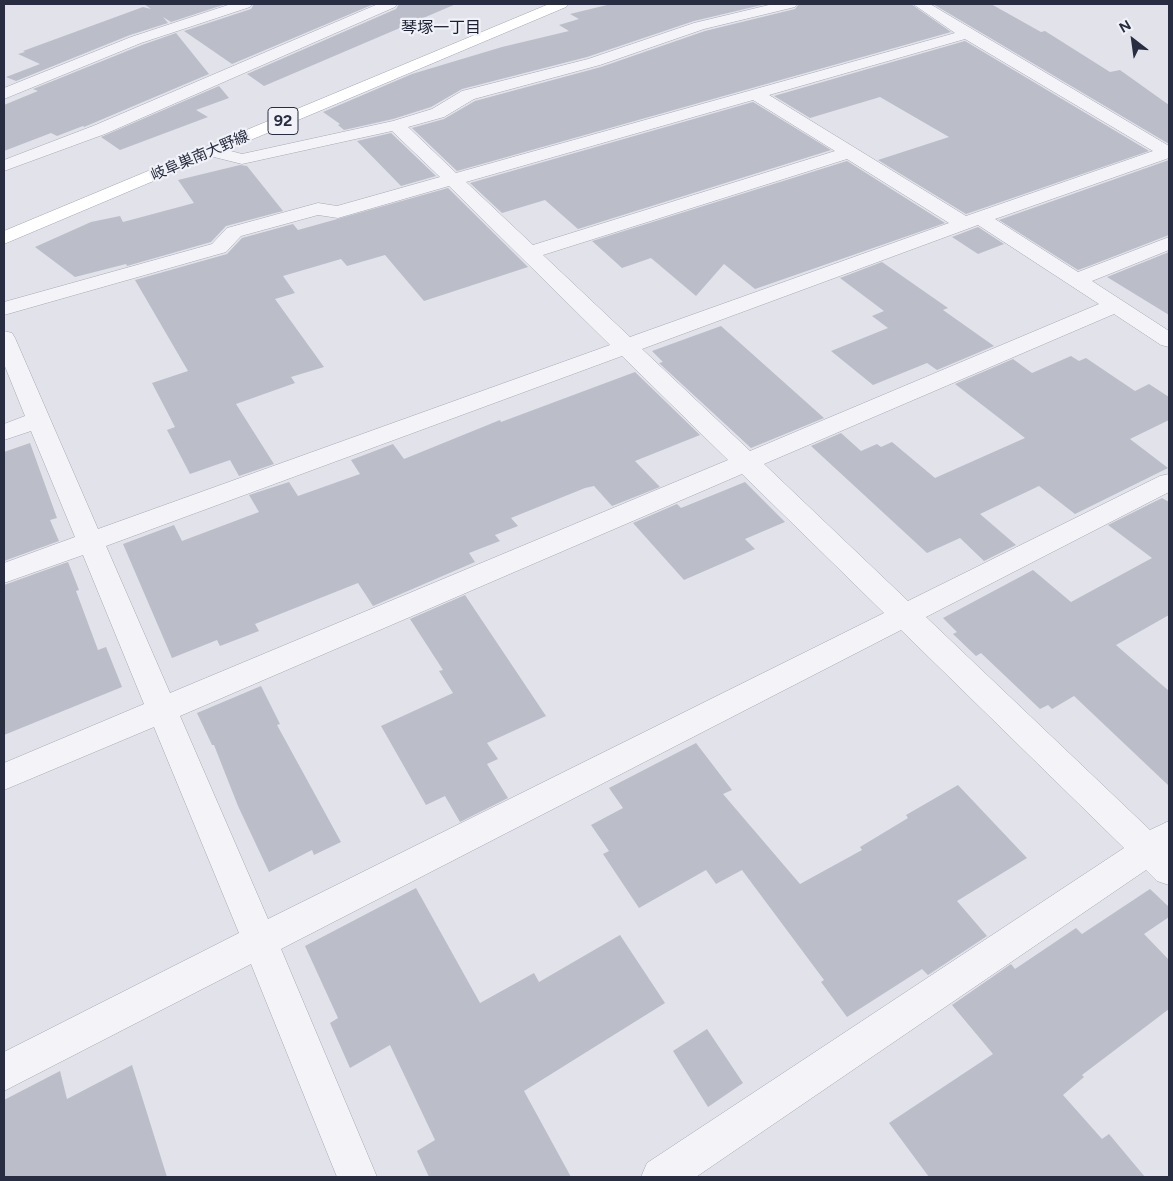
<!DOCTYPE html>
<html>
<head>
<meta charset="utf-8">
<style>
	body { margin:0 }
	#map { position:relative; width:1173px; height:1181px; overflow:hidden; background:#e1e2ea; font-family:Figtree,sans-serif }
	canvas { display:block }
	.frame { position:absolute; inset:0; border:5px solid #292d41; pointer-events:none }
	.north { position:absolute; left:1108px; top:15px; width:50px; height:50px; -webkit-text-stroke:4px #f0f2f7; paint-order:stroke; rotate:330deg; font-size:14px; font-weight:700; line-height:20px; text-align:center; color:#292d41 }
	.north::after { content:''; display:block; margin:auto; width:18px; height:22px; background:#292d41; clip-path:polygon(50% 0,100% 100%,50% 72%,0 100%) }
</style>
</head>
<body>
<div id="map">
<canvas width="1173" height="1181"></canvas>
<div class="frame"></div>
<div class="north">N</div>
</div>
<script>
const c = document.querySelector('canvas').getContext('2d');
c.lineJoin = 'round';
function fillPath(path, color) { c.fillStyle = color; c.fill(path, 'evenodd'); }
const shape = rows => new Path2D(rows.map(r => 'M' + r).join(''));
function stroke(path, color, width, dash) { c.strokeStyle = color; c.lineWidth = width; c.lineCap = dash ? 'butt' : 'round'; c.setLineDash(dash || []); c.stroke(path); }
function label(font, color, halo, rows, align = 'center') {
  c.font = font + ' Figtree,"Noto Sans JP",sans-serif'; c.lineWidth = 4.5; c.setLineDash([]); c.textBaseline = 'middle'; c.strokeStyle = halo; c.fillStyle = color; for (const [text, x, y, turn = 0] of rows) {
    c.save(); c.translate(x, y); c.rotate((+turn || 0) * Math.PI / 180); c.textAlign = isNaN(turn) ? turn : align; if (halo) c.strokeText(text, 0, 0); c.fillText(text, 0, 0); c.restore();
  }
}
fillPath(shape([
	[144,4,226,4,171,22,163,17,168,23,130,35,16,81,6,77,40,64,18,54,25,52,23,51,143,7,151,9],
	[254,4,374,4,232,64,184,31,251,9],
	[399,4,456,4,264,86,247,74,396,9],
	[611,4,766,4,694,21,587,57,462,89,431,107,393,119,344,130,338,125,340,124,323,112,412,74,502,47,569,31,559,25,579,19,570,14],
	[799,4,911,4,951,32,457,171,412,128,444,119,475,101,601,67,705,31,795,9],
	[933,4,991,4,1041,32,1045,31,1110,72,1120,70,1169,105,1169,144],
	[176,33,209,74,84,127,83,126,57,136,51,133,4,151,4,105,38,91,33,89,142,45],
	[965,41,1149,151,966,214,878,160,949,137,880,97,810,118,774,96],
	[219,86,229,98,196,110,208,117,120,150,101,137],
	[753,102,831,150,578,229,545,200,502,213,470,183],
	[391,133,436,176,401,186,357,141],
	[1169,160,1169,235,1089,266,1078,270,999,220],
	[847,161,945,223,755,289,724,264,696,296,651,258,622,268,592,241],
	[240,165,247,166,283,211,226,226,211,242,127,266,126,264,75,277,35,247,91,222,120,216,123,222,194,203,178,180],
	[448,188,528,267,424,301,385,255,347,266,341,259,283,276,295,293,275,299,324,367,291,377,295,383,236,404,274,464,239,476,230,460,190,474,167,430,175,427,152,383,188,371,135,280,227,254,242,238,293,224,298,230],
	[978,227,1004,244,978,254,952,237],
	[1169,252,1169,315,1107,277],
	[882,262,948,308,943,310,994,346,937,370,927,363,873,385,831,351,888,328,872,316,884,311,840,278],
	[721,326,824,418,751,448,659,363,663,362,652,351],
	[1071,356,1079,361,1086,358,1135,391,1149,384,1169,397,1169,420,1130,439,1168,468,1075,514,1039,486,980,514,1016,545,984,561,960,538,927,553,811,446,841,433,861,451,877,444,881,447,892,442,935,478,1025,438,955,384,1013,359,1032,373],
	[635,372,700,435,635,461,660,487,612,506,594,486,585,488,511,518,518,526,495,535,500,541,469,553,475,562,373,606,358,583,255,624,259,631,220,646,217,640,172,658,123,544,174,525,182,541,259,512,249,495,289,482,298,496,360,474,351,460,393,444,404,459,500,420,501,422],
	[30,443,57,518,50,520,59,541,4,561,4,452],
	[745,482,785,522,745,539,755,549,684,580,633,523,677,504,681,508],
	[1162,498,1169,502,1169,615,1116,645,1169,691,1169,786,1074,696,1052,709,1048,705,1040,709,981,653,976,656,953,634,957,632,943,618,1033,570,1071,602,1152,558,1108,525],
	[68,562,79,590,76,591,98,650,106,647,122,687,4,735,4,585],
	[465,595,546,716,487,743,498,759,487,764,508,798,460,822,445,796,426,805,381,726,453,693,439,671,443,670,410,619],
	[261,686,280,724,277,725,341,842,314,855,312,850,269,872,238,806,214,745,212,745,197,713],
	[696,743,732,790,723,794,800,884,862,850,860,847,908,818,906,815,958,785,1027,858,957,901,987,936,928,975,922,969,847,1017,821,982,824,980,742,870,716,884,706,870,639,908,603,854,609,851,591,825,623,808,609,788],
	[416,888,480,1003,534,973,539,982,620,935,665,1003,524,1091,571,1177,429,1177,417,1151,435,1140,390,1045,350,1068,330,1023,338,1018,305,946],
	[1150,889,1169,907,1169,917,1144,934,1169,960,1169,1009,1082,1075,1084,1077,1063,1095,1102,1139,1109,1134,1145,1177,929,1177,889,1123,993,1054,952,1005,1011,964,1015,969,1076,928,1082,934],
	[707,1029,743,1083,708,1107,673,1051],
	[132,1065,167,1177,4,1177,4,1100,60,1071,67,1099]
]), '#bbbdc9');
const minor = shape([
	[231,4,252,4,250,7,141,43,4,99,4,88,131,37,231,4],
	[378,4,397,4,395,7,105,134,4,171,4,160,93,126,378,4],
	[773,4,797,4,795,7,704,29,600,65,474,99,444,117,408,127,456,173,955,33,913,4,930,4,1169,146,1169,158,995,219,1078,272,1169,237,1169,250,1092,281,1169,331,1169,347,1161,345,1114,314,764,464,908,601,1160,476,1169,474,1169,492,926,617,1150,830,1169,821,1169,885,1157,881,1146,870,696,1177,641,1177,647,1163,1124,848,901,630,281,949,377,1177,337,1177,251,964,4,1091,4,1052,239,933,154,727,4,790,4,763,144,704,83,555,4,583,4,563,75,537,31,431,4,440,4,424,25,416,4,364,4,331,12,333,15,338,98,529,610,345,449,186,338,218,318,215,241,236,226,252,4,315,4,302,212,244,227,228,318,203,337,206,440,177,392,131,242,164,206,155,203,151,206,147,212,146,242,154,393,121,432,109,462,91,588,59,694,23,773,4],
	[965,39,1153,151,966,216,769,95,965,39],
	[753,100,835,151,533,245,466,182,753,100],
	[847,159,949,223,630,337,543,255,847,159],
	[978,225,1099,304,750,451,642,349,978,225],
	[622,356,728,460,170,693,106,546,622,356],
	[742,474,884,613,268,919,180,716,742,474]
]);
const major = shape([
	[549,4,568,4,566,7,4,244,4,231,549,4]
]);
stroke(minor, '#a6a8b4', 1);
stroke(major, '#a0a4b5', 1);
fillPath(minor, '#f4f4f8');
fillPath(major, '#fff');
label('15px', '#292d41', '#f0f2f7', [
	["岐阜巣南大野線",200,156,-23]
]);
label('16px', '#1b1e32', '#f0f2f7', [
	["琴塚一丁目",441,28]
]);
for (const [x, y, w] of [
	[283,121,30]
]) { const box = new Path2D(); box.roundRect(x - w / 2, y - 13.5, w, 27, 4); c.fillStyle = '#f0f2f7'; c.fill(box); stroke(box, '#292d41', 1); }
label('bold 16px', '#292d41', null, [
	["92",283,121]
]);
</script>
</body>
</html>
